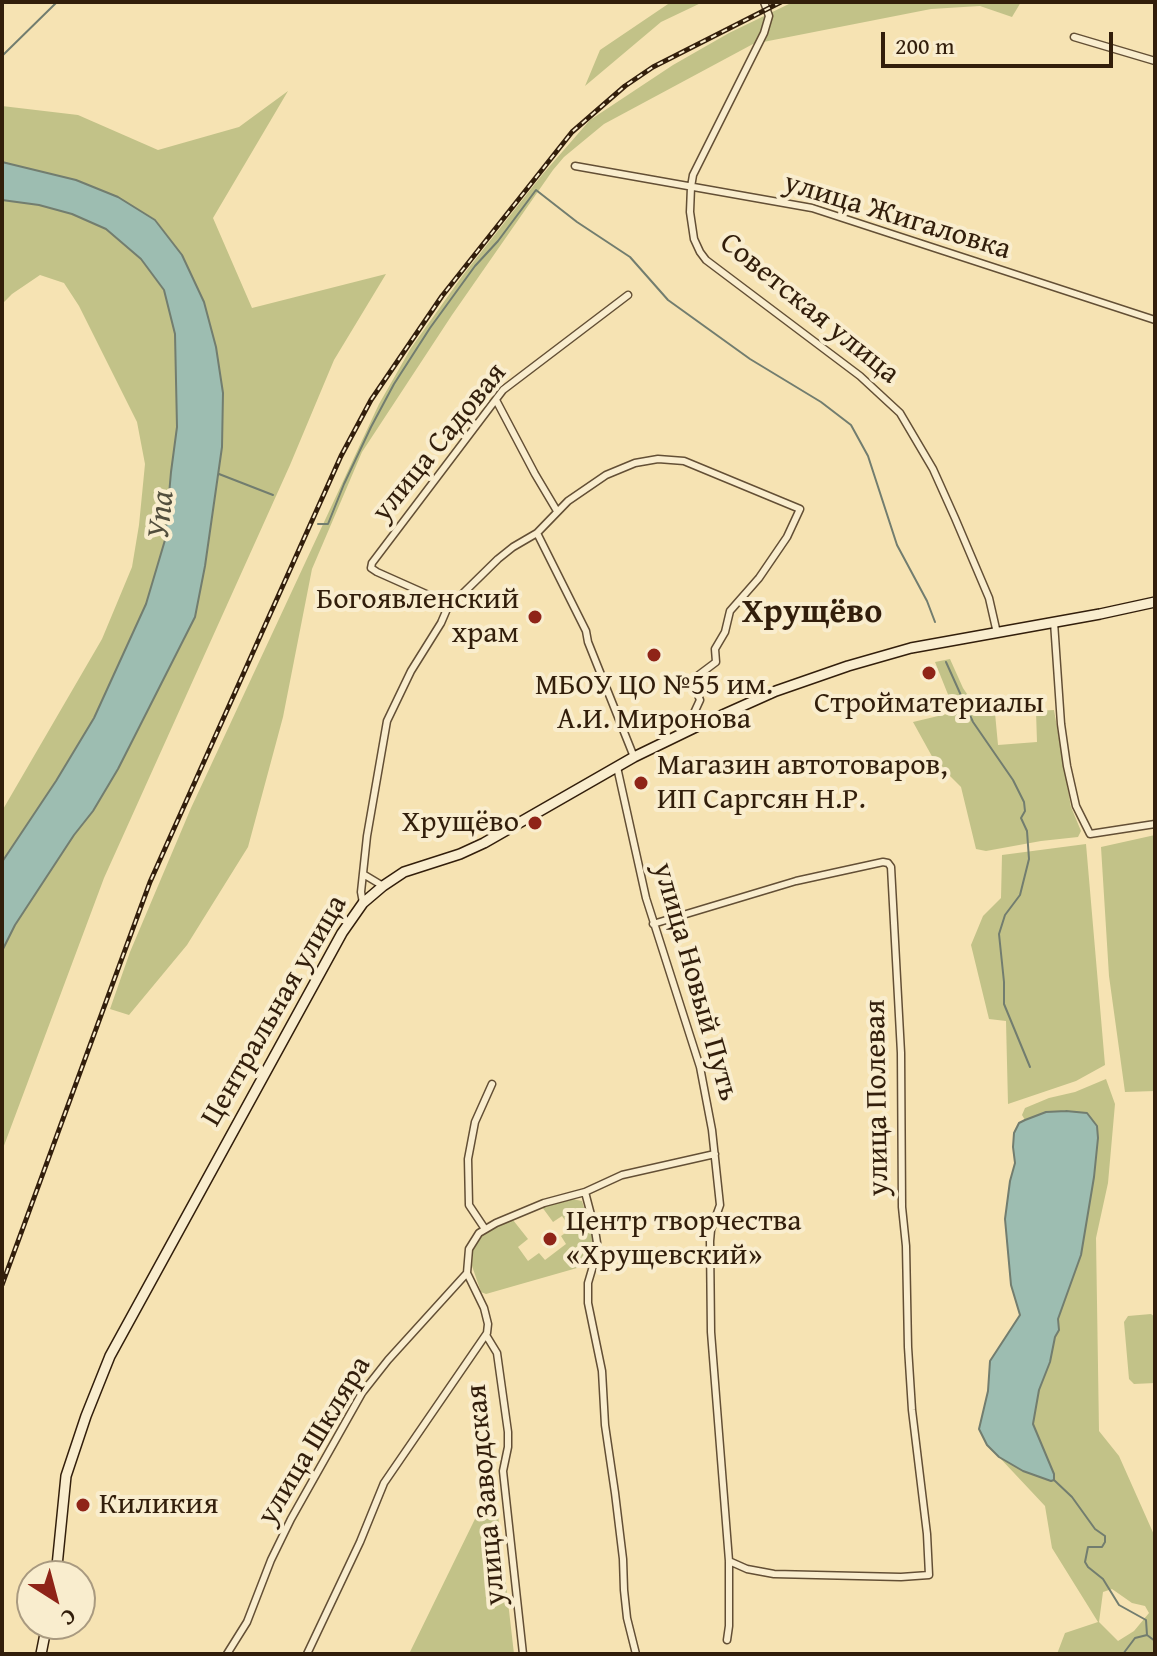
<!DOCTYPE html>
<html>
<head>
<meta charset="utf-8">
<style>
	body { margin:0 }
	#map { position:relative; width:1157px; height:1656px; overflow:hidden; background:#f6e3b3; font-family:"Gentium Book Plus",serif }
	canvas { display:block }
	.frame { position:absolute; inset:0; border:4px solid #321e0b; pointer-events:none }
	.north { position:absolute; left:16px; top:1560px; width:80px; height:80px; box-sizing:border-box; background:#f9edce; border:2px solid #a99a80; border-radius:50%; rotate:144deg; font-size:22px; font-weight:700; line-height:32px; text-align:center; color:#321e0b }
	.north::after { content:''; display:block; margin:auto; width:28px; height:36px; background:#8f2418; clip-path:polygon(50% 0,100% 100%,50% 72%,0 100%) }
	.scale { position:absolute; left:881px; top:32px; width:232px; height:36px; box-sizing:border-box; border:4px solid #321e0b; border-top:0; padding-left:10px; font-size:24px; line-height:28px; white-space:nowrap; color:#321e0b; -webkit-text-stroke:6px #f9edce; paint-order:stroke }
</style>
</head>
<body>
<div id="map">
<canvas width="1157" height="1656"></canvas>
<div class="frame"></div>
<div class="north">С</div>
<div class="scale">200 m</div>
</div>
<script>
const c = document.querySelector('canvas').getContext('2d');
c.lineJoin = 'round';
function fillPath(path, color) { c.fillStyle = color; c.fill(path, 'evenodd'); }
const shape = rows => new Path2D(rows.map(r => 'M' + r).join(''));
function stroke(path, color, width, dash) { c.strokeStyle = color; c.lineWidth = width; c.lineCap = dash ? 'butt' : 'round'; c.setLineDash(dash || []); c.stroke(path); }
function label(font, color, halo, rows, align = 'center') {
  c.font = font + ' "Gentium Book Plus",serif'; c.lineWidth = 8; c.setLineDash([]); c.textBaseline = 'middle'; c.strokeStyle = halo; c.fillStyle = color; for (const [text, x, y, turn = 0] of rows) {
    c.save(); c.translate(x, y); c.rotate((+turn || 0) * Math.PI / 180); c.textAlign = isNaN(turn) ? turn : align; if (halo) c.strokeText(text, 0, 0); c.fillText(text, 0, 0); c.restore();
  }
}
fillPath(shape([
	[671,2,703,2,661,22,585,86,600,50],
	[793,2,1021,2,1012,17,980,6,931,9,753,44,604,124,564,157,553,170,452,315,362,452,312,569,283,717,248,847,187,945,129,1015,110,1009,130,952,191,808,379,404,411,348,463,275,542,175,590,120,673,65,729,33],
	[288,91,213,218,252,308,386,274,334,360,290,465,104,878,2,1151,2,951,15,925,74,835,93,811,118,769,195,617,205,566,222,447,223,393,216,347,204,302,182,255,156,220,118,197,76,180,2,162,2,106,78,115,158,150,239,127],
	[2,200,39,205,72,214,106,229,141,259,164,291,175,334,177,427,171,472,165,540,146,604,94,718,56,781,2,862,2,811,102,639,132,567,139,525,145,464,137,422,79,306,64,283,40,275,12,294,2,304],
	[950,659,963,688,973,703,989,699,995,713,998,745,1037,742,1036,711,1054,710,1071,807,1081,831,1078,837,1041,841,986,851,976,849,961,787,934,760,913,722,955,712,935,662],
	[1155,835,1155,1091,1125,1092,1109,976,1101,847],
	[1086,844,1105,1065,1076,1081,1008,1104,1006,1021,989,1019,971,945,983,916,1001,898,1002,855],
	[1106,1079,1115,1104,1108,1183,1096,1238,1099,1431,1119,1456,1155,1537,1155,1654,1057,1654,1065,1633,1098,1622,1052,1548,1045,1506,999,1457,1023,1471,1047,1480,1054,1477,1033,1424,1039,1390,1050,1362,1055,1337,1059,1330,1058,1319,1081,1255,1086,1219,1083,1113,1046,1112,1025,1120,1022,1115,1025,1108,1049,1098,1075,1092],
	[1112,1589,1132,1603,1145,1606,1149,1613,1134,1631,1118,1641,1099,1622,1103,1592],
	[572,1199,582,1201,595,1243,591,1264,486,1294,481,1292,472,1266,473,1247,480,1238,486,1232,513,1220,528,1239,518,1247,528,1261,539,1253,545,1260,566,1244,561,1236,571,1229,562,1216,553,1222,542,1207],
	[1151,1314,1155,1317,1155,1383,1134,1384,1129,1379,1124,1322,1128,1316],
	[494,1480,514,1654,409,1654]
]), '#c2c288');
const water = shape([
	[2,162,76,180,118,197,155,220,182,255,204,302,216,347,223,393,222,447,205,566,195,617,118,769,93,811,74,835,15,925,2,951,2,862,56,781,94,718,146,604,165,540,171,472,177,427,175,334,164,290,141,259,106,229,72,214,39,205,2,200,2,162],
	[1066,1111,1087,1113,1097,1126,1098,1138,1094,1177,1081,1255,1058,1319,1059,1330,1055,1337,1050,1362,1039,1390,1033,1424,1054,1474,1054,1480,1051,1481,1023,1471,999,1457,987,1445,979,1429,988,1391,990,1361,1020,1315,1011,1285,1005,1219,1010,1181,1015,1163,1013,1147,1014,1133,1019,1123,1025,1120,1046,1112,1066,1111]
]);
fillPath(water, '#9dbdb1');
stroke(water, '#727d6f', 2);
stroke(shape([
	[2,56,57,2],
	[219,474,273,495],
	[318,524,328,524,344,484,371,427,394,384,430,328,475,266,498,241,536,190,577,222,630,257,668,300,750,359,821,402,851,425,868,456,897,545,927,601,935,622],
	[946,662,973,722,1013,780,1024,802,1025,811,1021,818,1027,831,1029,859,1020,895,1005,915,999,934,1004,982,1004,1004,1030,1067],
	[1054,1480,1072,1497,1095,1529,1105,1536,1105,1542,1102,1547,1088,1547,1085,1562,1088,1567,1103,1579,1119,1605,1146,1620,1147,1635,1135,1638,1123,1654],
	[1147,1635,1155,1641]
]), '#727d6f', 2);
const street = shape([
	[764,2,769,16,764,33,693,175,691,187,690,212,694,239,700,252,706,260,860,376,900,413,933,469,955,518,989,598,997,633],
	[1074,37,1155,61],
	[575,166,812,208,1155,320],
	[496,400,535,474,557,511],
	[537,533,586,631,588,642,634,757],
	[451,605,377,572,371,568,372,563,503,390,628,295],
	[1054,622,1061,724,1067,766,1076,806,1090,834,1155,824],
	[617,767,646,898,700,1067,712,1130,720,1205,711,1230,710,1241,711,1332,729,1561,729,1626,727,1640],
	[363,874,383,886],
	[363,903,361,892,367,836,387,721,411,671,441,623,447,609,498,559,513,547,537,533,568,501,606,475,635,463,658,459,684,461,800,509,787,537,759,578,730,611,725,632,715,649,716,662,692,680,700,700,694,713,700,725],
	[653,924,796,881,883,862,888,863,891,867,901,1053,902,1207,906,1246,908,1347,912,1410,927,1534,929,1575,901,1577,774,1574,747,1569,729,1561],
	[585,1192,595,1230,598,1249,588,1283,588,1303,602,1371,605,1425,615,1493,623,1559,624,1590,627,1618,636,1654],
	[485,1229,469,1205,468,1159,475,1122,492,1084],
	[486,1335,497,1353,508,1432,508,1447,503,1471,523,1654],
	[227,1654,247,1622,271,1560,291,1519,362,1393,388,1360,467,1273,469,1249,479,1233,496,1223,544,1203,585,1192,622,1175,715,1154],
	[307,1654,360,1542,384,1483,487,1333,488,1324,484,1308,467,1273]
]);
const secondary = shape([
	[56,1576,66,1476,86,1416,110,1356,342,933,363,903,383,886,404,872,460,854,484,843,634,757,700,725,776,691,848,666,911,648,1100,614,1155,602],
	[41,1654,47,1624]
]);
stroke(street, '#634f35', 9);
stroke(secondary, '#321e0b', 12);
stroke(street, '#f9edce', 6);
stroke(secondary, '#f9edce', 9);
const rail = shape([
	[2,1285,150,882,341,456,371,400,442,296,572,132,625,86,653,67,781,2]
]);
stroke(rail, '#321e0b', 5);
stroke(rail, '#f9edce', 2, [6]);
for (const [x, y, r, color] of [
	[535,617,8,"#8f2418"],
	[654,655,8,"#8f2418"],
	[929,673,8,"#8f2418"],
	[641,783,8,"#8f2418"],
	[535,823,8,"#8f2418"],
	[550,1239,8,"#8f2418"],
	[83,1505,8,"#8f2418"]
]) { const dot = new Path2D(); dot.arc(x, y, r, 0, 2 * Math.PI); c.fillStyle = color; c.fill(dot); stroke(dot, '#f9edce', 3); }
label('30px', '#321e0b', '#f9edce', [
	["улица Жигаловка",897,217,17],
	["Советская улица",809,309,39],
	["улица Садовая",440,443,-51],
	["улица Новый Путь",695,982,74],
	["Центральная улица",275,1011,-60],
	["улица Полевая",878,1098,-91],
	["улица Шкляра",315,1441,-59],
	["улица Заводская",487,1495,-95]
]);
label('30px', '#321e0b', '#f9edce', [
	["Богоявленский",519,600,"right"],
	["храм",519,634,"right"],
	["МБОУ ЦО №55 им.",654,686,"center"],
	["А.И. Миронова",654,720,"center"],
	["Стройматериалы",929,704,"center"],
	["Магазин автотоваров,",657,766],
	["ИП Саргсян Н.Р.",657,800],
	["Хрущёво",519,823,"right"],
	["Центр творчества",566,1222],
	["«Хрущевский»",566,1256],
	["Киликия",99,1505]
], 'left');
label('italic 32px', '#524e3d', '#f9edce', [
	["Упа",162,515,-84]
]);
label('bold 34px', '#321e0b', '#f9edce', [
	["Хрущёво",812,613]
]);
</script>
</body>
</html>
